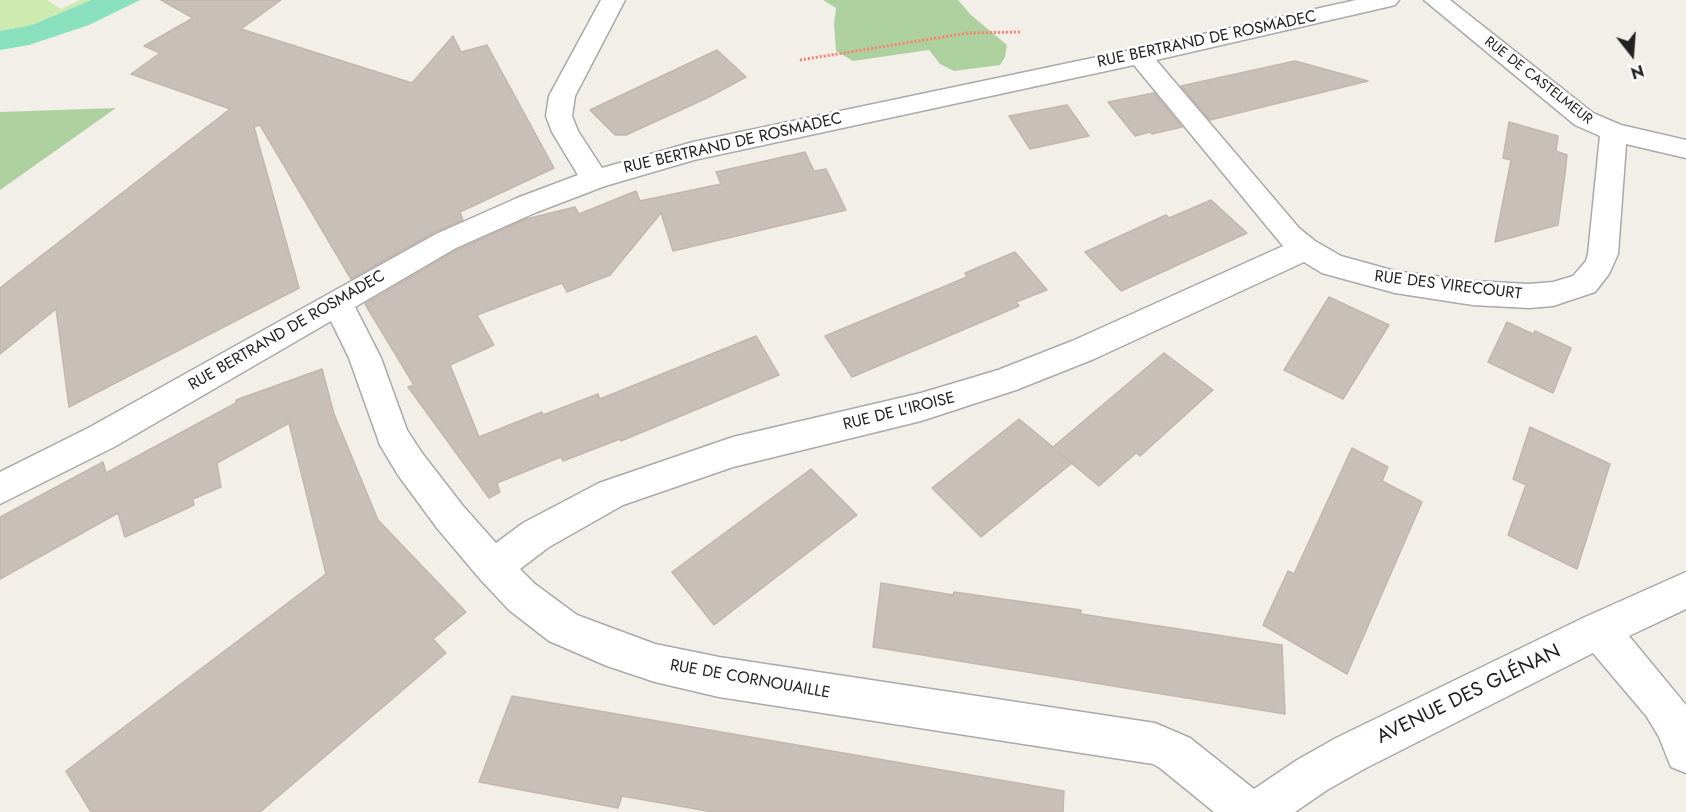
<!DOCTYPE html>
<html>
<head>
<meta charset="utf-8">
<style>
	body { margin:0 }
	#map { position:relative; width:1686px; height:812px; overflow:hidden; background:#f2efe9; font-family:Jost,sans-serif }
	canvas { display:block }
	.north { position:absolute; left:1602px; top:24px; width:60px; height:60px; -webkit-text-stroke:4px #fff; paint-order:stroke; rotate:163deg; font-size:16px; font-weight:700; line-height:24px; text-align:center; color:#222 }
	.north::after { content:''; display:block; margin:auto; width:21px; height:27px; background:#222; clip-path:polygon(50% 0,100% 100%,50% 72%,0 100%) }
</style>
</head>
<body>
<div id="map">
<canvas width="1686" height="812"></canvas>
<div class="north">N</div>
</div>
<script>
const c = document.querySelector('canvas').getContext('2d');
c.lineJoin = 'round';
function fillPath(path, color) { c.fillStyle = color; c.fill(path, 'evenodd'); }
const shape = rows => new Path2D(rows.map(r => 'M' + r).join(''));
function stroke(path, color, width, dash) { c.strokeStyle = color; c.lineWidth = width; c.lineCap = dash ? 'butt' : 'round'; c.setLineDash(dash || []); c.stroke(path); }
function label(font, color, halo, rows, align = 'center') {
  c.font = font + ' Jost,sans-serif'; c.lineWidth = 5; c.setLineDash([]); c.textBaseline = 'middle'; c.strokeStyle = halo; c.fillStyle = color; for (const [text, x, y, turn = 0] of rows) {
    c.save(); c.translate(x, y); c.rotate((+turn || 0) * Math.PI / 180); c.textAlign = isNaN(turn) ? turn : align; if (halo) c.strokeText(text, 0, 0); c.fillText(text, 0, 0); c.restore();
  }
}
fillPath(shape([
	[0,0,47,0,61,9,80,0,91,0,32,25,0,31]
]), '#cdebb0');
fillPath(shape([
	[823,0,958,0,971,15,1007,45,1005,57,1000,65,954,71,940,64,929,50,853,61,836,51,834,24,836,8],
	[116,108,0,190,0,112]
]), '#add19e');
fillPath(shape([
	[91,0,140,0,89,25,29,45,0,50,0,31,32,25]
]), '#88e0be');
const building = shape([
	[161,0,281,0,241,29,412,83,453,36,461,52,487,45,554,168,460,212,463,220,435,232,351,279,260,125,254,127,299,288,69,407,56,309,0,354,0,288,230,109,131,74,160,53,144,46,193,18,161,0],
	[717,50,746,77,707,98,626,135,615,135,590,110,717,50],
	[1295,61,1368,81,1210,120,1181,86,1295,61],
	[1154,93,1182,127,1152,134,1150,132,1135,136,1108,102,1154,93],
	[1067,105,1089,136,1030,149,1009,116,1067,105],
	[1509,122,1558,136,1556,151,1567,155,1565,174,1558,225,1495,242,1511,160,1503,158,1509,122],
	[805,152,814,171,826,169,846,210,673,251,661,213,610,275,567,292,562,283,477,315,494,345,450,365,479,437,542,412,543,415,598,394,600,399,756,336,779,375,621,441,620,439,563,461,561,457,497,483,500,492,489,498,408,387,414,385,365,304,457,250,526,219,575,207,579,214,636,191,640,201,721,184,716,172,805,152],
	[1211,200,1247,233,1121,291,1085,252,1166,215,1169,218,1211,200],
	[1015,252,1047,290,1016,302,1019,306,852,377,825,336,967,277,965,273,1015,252],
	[1329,297,1389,325,1343,399,1284,370,1329,297],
	[1507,322,1533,334,1535,331,1571,348,1553,393,1488,362,1507,322],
	[1164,353,1213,390,1140,456,1136,453,1099,486,1059,453,1072,463,981,537,932,488,1019,419,1053,447,1164,353],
	[322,369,334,414,378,520,466,612,433,639,446,653,260,812,91,812,66,771,326,574,289,423,217,463,221,487,193,499,194,505,125,537,118,513,0,579,0,517,103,462,106,473,236,403,236,400,322,369],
	[1530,427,1610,464,1577,569,1508,535,1526,485,1513,479,1530,427],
	[1352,448,1388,467,1382,481,1422,502,1347,674,1263,625,1288,571,1294,574,1352,448],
	[811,469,857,515,714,625,672,572,811,469],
	[881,583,953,595,954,592,1017,601,1081,610,1081,614,1282,645,1285,714,873,647,881,583],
	[512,696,1064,791,1063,812,713,812,622,796,618,808,479,782,512,696]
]);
fillPath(building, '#c7bfb8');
stroke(building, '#c4b6ab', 1.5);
const minor = shape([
	[601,0,625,0,575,96,572,116,578,131,602,168,693,142,1140,48,1356,0,1399,0,1395,5,1387,7,1156,60,1299,228,1315,241,1341,256,1395,271,1473,281,1529,284,1553,282,1573,276,1586,261,1588,254,1600,136,1575,125,1424,0,1450,0,1593,113,1621,125,1686,140,1686,158,1626,144,1618,254,1609,274,1595,292,1553,306,1529,308,1473,305,1395,293,1322,273,1304,262,1094,359,1016,390,921,421,733,467,623,505,549,547,520,569,535,584,577,615,655,644,719,657,1155,723,1190,738,1254,789,1297,760,1336,738,1585,617,1686,572,1686,609,1629,636,1686,705,1686,773,1671,767,1659,737,1647,717,1593,653,1366,768,1327,790,1295,812,1214,812,1160,768,1153,764,719,697,655,682,607,666,549,641,509,610,480,579,437,528,398,475,380,445,349,358,331,321,114,447,0,504,0,472,90,427,436,234,517,198,578,175,552,132,546,116,549,96,601,0],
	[1134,65,1283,246,1072,341,998,370,921,393,733,437,599,483,523,523,496,543,463,506,422,453,407,430,381,358,355,307,456,248,537,212,605,186,694,160,1134,65]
]);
stroke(minor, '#a9a9a9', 3);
stroke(shape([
	[800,60,968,33,1020,32]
]), '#fa8072', 3, [2, 2]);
fillPath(minor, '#fff');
label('14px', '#222', '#fff', [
	["RUE DE CASTELMEUR",1538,81,38]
]);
label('16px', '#222', '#fff', [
	["RUE BERTRAND DE ROSMADEC",1207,40,-12],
	["RUE BERTRAND DE ROSMADEC",733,144,-13],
	["RUE DES VIRECOURT",1448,286,7],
	["RUE BERTRAND DE ROSMADEC",287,331,-30],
	["RUE DE L'IROISE",899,412,-14],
	["RUE DE CORNOUAILLE",750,680,10]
]);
label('20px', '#222', '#fff', [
	["AVENUE DES GLÉNAN",1469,695,-26]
]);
</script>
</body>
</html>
